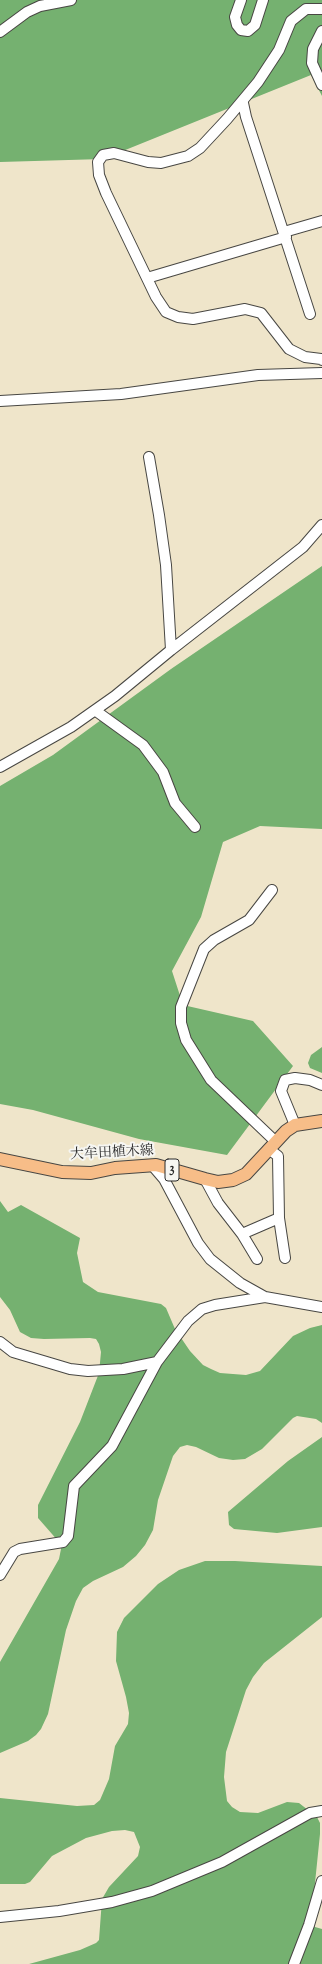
<!DOCTYPE html>
<html>
<head>
<meta charset="utf-8">
<style>
	body { margin:0 }
	canvas { display:block; background:#efe5ca }
</style>
</head>
<body>
<canvas width="322" height="1964"></canvas>
<script>
const c = document.querySelector('canvas').getContext('2d');
c.lineJoin = 'round';
function fillPath(path, color) { c.fillStyle = color; c.fill(path, 'evenodd'); }
const shape = rows => new Path2D(rows.map(r => 'M' + r).join(''));
function stroke(path, color, width, dash) { c.strokeStyle = color; c.lineWidth = width; c.lineCap = dash ? 'butt' : 'round'; c.setLineDash(dash || []); c.stroke(path); }
function label(font, color, halo, rows, align = 'center') {
  c.font = font + ' "Sorts Mill Goudy","Noto Serif JP",serif'; c.lineWidth = 4; c.setLineDash([]); c.textBaseline = 'middle'; c.strokeStyle = halo; c.fillStyle = color; for (const [text, x, y, turn = 0] of rows) {
    c.save(); c.translate(x, y); c.rotate((+turn || 0) * Math.PI / 180); c.textAlign = isNaN(turn) ? turn : align; if (halo) c.strokeText(text, 0, 0); c.fillText(text, 0, 0); c.restore();
  }
}
fillPath(shape([
	[0,0,322,0,322,96,311,75,103,159,0,162],
	[322,566,322,829,260,826,223,842,201,917,172,971,183,1005,253,1021,293,1066,227,1155,139,1139,33,1110,0,1104,0,786,53,755,171,669],
	[322,1047,322,1073,310,1068,308,1063,311,1055],
	[0,1201,8,1212,21,1205,80,1238,77,1253,83,1282,98,1292,161,1304,166,1308,175,1329,190,1351,203,1365,211,1369,220,1373,246,1375,260,1371,293,1336,310,1328,322,1325,322,1423,316,1419,297,1416,293,1418,262,1449,245,1459,233,1460,219,1458,196,1447,187,1445,180,1447,173,1456,158,1500,153,1530,145,1545,136,1556,123,1567,93,1581,83,1588,76,1601,66,1630,48,1714,41,1729,36,1735,28,1741,0,1753,0,1662,59,1559,61,1549,59,1542,38,1518,38,1505,80,1422,99,1373,101,1352,99,1344,96,1339,90,1338,44,1339,31,1338,20,1332,10,1310,0,1297],
	[322,1437,322,1527,277,1533,234,1529,229,1525,228,1512,288,1461],
	[205,1561,235,1561,322,1566,322,1617,264,1663,253,1677,246,1690,226,1752,224,1777,227,1801,232,1807,240,1812,258,1813,287,1802,299,1803,317,1817,320,1823,320,1834,311,1922,315,1927,322,1929,322,1964,29,1964,80,1950,96,1943,99,1940,102,1899,109,1887,138,1856,140,1847,134,1832,125,1830,112,1831,86,1838,52,1856,30,1882,25,1884,0,1884,0,1798,77,1806,94,1805,100,1800,109,1779,115,1746,128,1724,129,1713,126,1697,116,1661,117,1632,124,1618,158,1584,179,1570]
]), '#75b170');
const minor = shape([
	[241,0,235,17,237,25,241,30,248,31,255,25,263,0],
	[322,9,306,9,291,21,279,50,258,82,227,119,200,148,188,156,161,163,148,162,114,153,103,155,98,162,99,175,106,193,156,297,166,312,178,317,193,319,245,309,261,313,289,349,305,357,321,359,322,360],
	[322,31,313,49,312,63,322,85],
	[0,32,27,12,40,6,71,0],
	[243,103,246,117,310,314],
	[284,232,322,221],
	[147,278,286,237],
	[0,401,121,394,258,375,322,373],
	[149,457,159,515,166,565,171,650],
	[96,711,143,745,163,772,175,803,195,827],
	[0,767,71,727,115,696,171,650,303,547,322,525],
	[272,890,249,920,214,940,204,949,181,1007,181,1023,186,1040,211,1080,276,1142],
	[295,1125,281,1091,285,1080,295,1078,310,1080,322,1085],
	[270,1150,278,1156,279,1218,285,1258],
	[152,1165,164,1179,198,1243,210,1259,240,1283,265,1297],
	[205,1179,218,1203,242,1234,257,1259],
	[242,1234,279,1218],
	[0,1342,13,1352,70,1369,88,1371,123,1369,157,1362],
	[0,1575,14,1552,20,1549,63,1542,68,1536,74,1486,112,1446,157,1362,188,1321,202,1309,215,1305,265,1297,322,1307],
	[0,1917,59,1911,112,1902,152,1891,222,1862,310,1813,322,1811],
	[294,1964,309,1925,322,1881]
]);
const major = shape([
	[0,1159,62,1172,91,1173,115,1168,156,1165,205,1179,218,1182,233,1180,246,1174,286,1131,295,1125,322,1121]
]);
stroke(minor, '#484743', 12);
stroke(major, '#484743', 14);
stroke(minor, '#fff', 10);
stroke(major, '#f7bd88', 12);
for (const [x, y, w] of [
	[172,1170,14]
]) { const box = new Path2D(); box.roundRect(x - w / 2, y - 11, w, 22, 3); c.fillStyle = '#f6f6f2'; c.fill(box); stroke(box, '#2b2b2b', 1); }
label('bold 13px', '#2b2b2b', null, [
	["3",172,1170]
]);
label('14px', '#2b2b2b', '#f6f6f2', [
	["大牟田植木線",112,1154,-3]
]);
</script>
</body>
</html>
